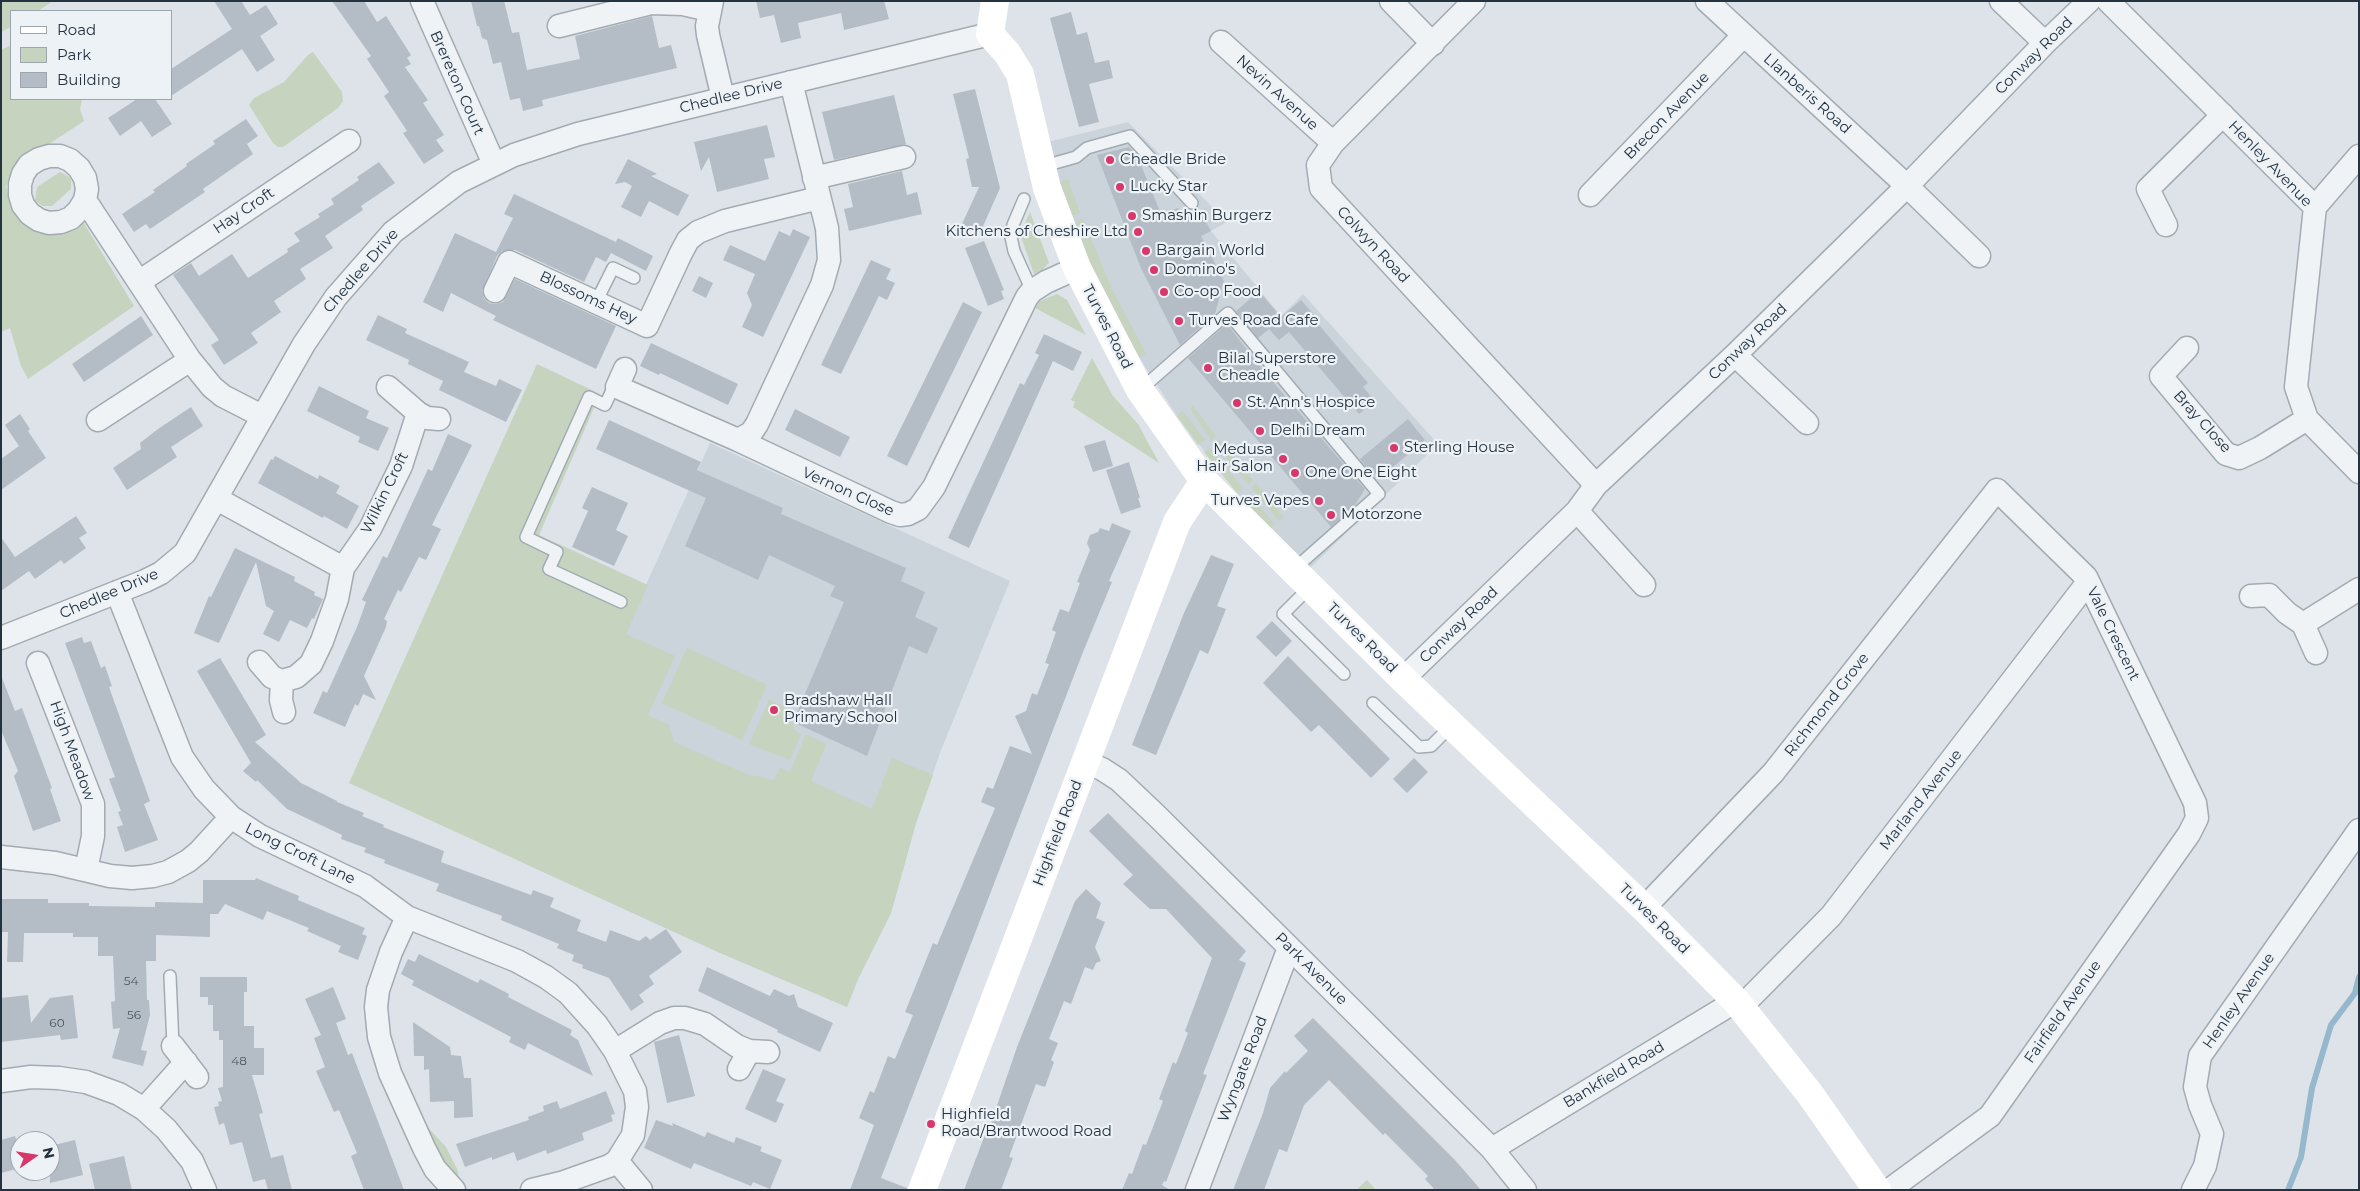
<!DOCTYPE html>
<html>
<head>
<meta charset="utf-8">
<style>
	body { margin:0 }
	#map { position:relative; width:2360px; height:1191px; overflow:hidden; background:#dde3e8; font-family:Montserrat,sans-serif }
	canvas { display:block }
	.frame { position:absolute; inset:0; border:2px solid #253340; pointer-events:none }
	.legend { position:absolute; left:10px; top:10px; width:162px; height:90px; box-sizing:border-box; background:#edf2f6; border:1px solid #9da6ad; margin:0; padding:6px 9px; list-style:none; font-size:15px; color:#253340 }
	.legend li { display:flex; align-items:center; gap:10px; height:25px }
	.legend b { width:25px; border:1px solid #9da6ad }
	.north { position:absolute; left:10px; top:1131px; width:50px; height:50px; box-sizing:border-box; background:#edf2f6; border:1px solid #9da6ad; border-radius:50%; rotate:77deg; font-size:14px; font-weight:700; line-height:20px; text-align:center; color:#253340 }
	.north::after { content:''; display:block; margin:auto; width:18px; height:22px; background:#d83769; clip-path:polygon(50% 0,100% 100%,50% 72%,0 100%) }
</style>
</head>
<body>
<div id="map">
<canvas width="2360" height="1191"></canvas>
<div class="frame"></div>
<ul class="legend">
<li><b style="height:6px;background:#fff"></b>Road</li>
<li><b style="height:14px;background:#c6d3be"></b>Park</li>
<li><b style="height:14px;background:#b4bdc6"></b>Building</li>
</ul>
<div class="north">N</div>
</div>
<script>
const c = document.querySelector('canvas').getContext('2d');
c.lineJoin = 'round';
function fillPath(path, color) { c.fillStyle = color; c.fill(path, 'evenodd'); }
const shape = rows => new Path2D(rows.map(r => 'M' + r).join(''));
function stroke(path, color, width, dash) { c.strokeStyle = color; c.lineWidth = width; c.lineCap = dash ? 'butt' : 'round'; c.setLineDash(dash || []); c.stroke(path); }
function label(font, color, halo, rows, align = 'center') {
  c.font = font + ' Montserrat,sans-serif'; c.lineWidth = 4.5; c.setLineDash([]); c.textBaseline = 'middle'; c.strokeStyle = halo; c.fillStyle = color; for (const [text, x, y, turn = 0] of rows) {
    c.save(); c.translate(x, y); c.rotate((+turn || 0) * Math.PI / 180); c.textAlign = isNaN(turn) ? turn : align; if (halo) c.strokeText(text, 0, 0); c.fillText(text, 0, 0); c.restore();
  }
}
fillPath(shape([
	[1128,122,1227,222,1211,231,1281,316,1303,294,1438,444,1308,570,1237,493,1177,416,1133,348,1086,253,1057,176,1048,142],
	[710,443,1010,581,941,750,916,823,891,913,858,979,847,1007,718,952,521,862]
]), '#cbd3db');
fillPath(shape([
	[1,1,53,1,38,11,11,11,11,27,1,32],
	[11,45,11,99,82,99,80,109,84,121,20,163,11,173,6,186,10,200,19,216,82,220,134,306,28,379,21,366,10,328,1,332,1,50],
	[313,52,342,92,343,101,338,108,283,147,278,147,273,143,249,105,254,98,284,82,308,55],
	[60,172,69,177,71,180,71,189,52,206,42,206,35,200,37,187],
	[1068,179,1080,213,1071,216,1059,183],
	[1030,212,1049,263,1041,271,1034,274,1020,234],
	[1083,219,1110,285,1146,354,1139,358,1102,290,1086,253,1074,223],
	[1057,294,1067,300,1086,335,1035,308,1040,301],
	[1092,358,1113,396,1138,424,1159,463,1073,407,1075,402,1071,400],
	[537,364,600,394,539,535,648,585,626,634,675,656,648,715,669,725,674,742,746,774,774,780,780,768,790,772,806,734,826,744,811,781,872,809,892,758,933,775,916,823,891,913,858,979,847,1007,718,952,349,783],
	[1193,406,1216,436,1211,440,1190,408],
	[1183,411,1205,440,1198,445,1177,416],
	[1219,440,1253,480,1248,484,1215,444],
	[1210,448,1243,488,1237,493,1204,452],
	[1256,483,1284,517,1279,521,1251,488],
	[1255,501,1275,524,1269,530,1249,507],
	[687,648,767,685,742,740,662,703],
	[769,700,788,708,794,730,801,734,790,760,749,744],
	[421,1120,446,1147,458,1171,459,1179,444,1168],
	[1367,1180,1376,1190,1356,1190]
]), '#c6d3be');
stroke(shape([
	[2288,1190,2301,1157,2312,1088,2331,1025,2355,993,2359,977]
]), '#95b8cc', 6);
fillPath(shape([
	[214,1,241,1,250,15,266,5,278,24,260,36,275,60,257,72,242,49,171,96,171,69,232,29],
	[332,1,364,1,377,22,386,16,411,55,407,58,411,64,405,67,428,100,423,103,444,135,436,140,444,151,424,164,403,133,407,131,384,96,389,92,367,59,371,56],
	[471,1,504,1,512,33,519,32,527,70,580,59,575,36,652,16,659,48,671,45,677,68,542,100,543,106,523,111,520,98,510,100,501,62,493,64,487,40,482,38,479,26,477,26],
	[756,1,884,1,889,19,844,30,841,13,798,23,801,38,781,43,774,15,760,18],
	[1071,12,1077,35,1087,32,1095,63,1109,60,1113,78,1089,84,1099,122,1079,127,1050,18],
	[975,89,1000,188,980,233,962,224,979,187,972,187,966,159,969,158,953,94],
	[894,95,906,144,834,160,822,112],
	[137,99,155,99,172,124,152,137,141,121,120,136,108,118],
	[246,119,258,136,247,144,253,154,203,189,205,192,150,229,146,224,134,232,122,214,155,192,153,190,187,166,186,164,215,144,213,141],
	[767,125,775,157,764,159,769,179,717,192,709,157,701,171,694,142],
	[1129,147,1137,155,1161,214,1178,208,1183,220,1200,211,1211,231,1201,236,1224,281,1215,314,1180,345,1140,266,1097,155],
	[628,159,657,174,651,176,689,195,678,216,649,201,641,217,621,207,632,186,625,182,615,184],
	[379,162,395,183,361,206,363,210,325,236,333,248,300,269,306,279,274,301,281,312,251,333,258,343,224,365,211,345,219,340,173,275,191,263,199,276,232,254,248,278,288,252,287,249,300,241,294,233,320,217,318,214,334,204,331,199,359,180,357,177],
	[902,171,907,195,917,192,922,214,849,231,844,209,853,207,848,184],
	[514,194,616,242,614,245,618,238,653,256,646,271,611,253,606,262,596,257,584,282,515,250,502,251,497,256,482,291,484,298,489,303,495,304,503,302,515,279,616,326,596,369,493,320,496,316,451,293,443,312,423,302,455,233,496,252,513,218,504,214],
	[793,229,810,237,763,337,742,327,752,305,747,293,755,274,723,260,730,245,765,261,779,231,790,236],
	[984,241,1004,290,1001,291,1004,299,988,306,965,248],
	[871,260,891,269,886,279,895,283,887,300,879,296,841,374,821,365],
	[699,276,713,283,706,298,692,291],
	[1256,294,1259,297,1262,295,1281,317,1301,300,1316,317,1314,319,1368,383,1363,387,1375,401,1359,414,1289,332,1279,340,1269,329,1258,338,1236,311],
	[963,302,982,312,907,466,887,456],
	[378,315,407,329,405,333,469,362,464,372,496,386,499,379,522,390,506,422,439,390,443,381,408,364,409,360,366,340],
	[141,316,153,335,84,382,72,364],
	[1227,324,1262,369,1365,489,1355,505,1331,527,1188,358],
	[1044,334,1082,352,1073,371,1053,361,969,548,948,538,1020,383,1024,385,1039,355,1035,353],
	[651,343,738,384,728,405,660,373,659,375,640,366],
	[319,386,369,411,366,418,389,428,378,451,358,442,360,437,307,411],
	[191,407,203,426,171,447,177,457,127,490,113,468,141,449,140,443,158,429],
	[795,409,850,437,840,457,785,430],
	[20,414,30,429,28,431,46,458,1,490,1,459,19,446,5,425],
	[1408,419,1425,440,1380,478,1375,473,1373,476,1360,459],
	[609,420,701,462,697,470,783,508,781,514,906,568,901,581,925,592,915,617,938,628,927,654,909,646,867,756,793,722,844,602,830,596,835,586,769,555,758,580,685,546,706,498,596,449],
	[448,434,472,445,432,525,441,529,426,560,419,557,401,592,398,590,384,619,387,621,386,627,364,676,376,700,363,694,358,706,355,704,345,727,313,713,323,691,327,693,357,627,366,602,362,600,383,556,387,558,428,469,432,471],
	[1105,440,1113,466,1093,472,1084,446],
	[275,456,318,479,319,475,340,486,336,493,359,506,347,529,324,516,323,518,258,483,271,459,273,460],
	[1129,462,1140,498,1138,498,1141,507,1121,514,1106,470],
	[592,487,628,503,616,530,628,536,614,566,572,547,588,511,582,508],
	[76,516,87,533,79,538,86,548,64,564,61,560,35,579,29,571,1,591,1,537,15,557],
	[1112,523,1131,531,1109,581,1112,582,1083,652,881,1178,907,1188,907,1190,850,1190,874,1125,859,1118,870,1091,874,1093,888,1056,895,1059,913,1015,905,1012,933,943,937,945,995,808,981,802,987,787,993,789,1010,746,1032,754,1015,716,1026,711,1032,693,1037,695,1049,664,1045,663,1056,632,1052,630,1060,609,1069,612,1080,583,1077,582,1090,550,1087,543,1090,535,1098,532,1100,528,1109,531],
	[235,548,295,577,294,581,315,592,314,595,323,599,314,619,312,618,307,628,290,620,279,642,263,634,274,611,266,606,256,562,219,643,194,633,209,596,211,597],
	[1211,555,1234,564,1217,606,1226,609,1208,654,1200,650,1156,755,1132,745,1184,613],
	[1272,621,1292,641,1276,657,1256,637],
	[82,637,84,643,91,641,101,668,105,666,112,686,109,687,150,801,144,804,158,840,125,852,117,827,123,825,118,812,121,811,109,779,115,777,65,643],
	[1288,656,1390,759,1371,778,1319,725,1311,732,1263,683],
	[220,658,266,735,255,742,301,783,337,801,337,802,364,813,362,816,384,825,383,827,444,851,441,862,531,895,533,890,554,898,550,907,581,920,577,931,606,942,610,930,639,941,646,936,650,940,666,929,682,952,649,976,654,984,639,995,644,1002,631,1011,609,978,582,968,583,965,572,961,574,955,557,948,559,944,501,920,502,916,436,891,439,884,384,863,385,860,364,852,366,848,341,839,342,835,287,809,257,780,256,782,243,771,251,763,197,671],
	[2,678,15,711,22,708,52,788,50,789,61,821,33,831,14,776,18,771,1,730],
	[1414,758,1428,772,1407,793,1393,779],
	[1108,813,1246,951,1239,960,1246,963,1203,1074,1207,1075,1166,1182,1164,1181,1162,1185,1170,1190,1122,1190,1129,1173,1132,1174,1143,1144,1146,1145,1163,1101,1159,1099,1173,1062,1176,1064,1188,1033,1185,1031,1212,958,1166,909,1150,909,1123,884,1133,875,1089,831],
	[256,878,299,896,298,900,365,928,362,934,367,936,358,960,338,952,341,946,307,931,309,928,267,911,263,920,225,904,218,914,210,914,210,937,156,935,156,961,146,961,147,1000,149,1000,150,1015,141,1050,147,1051,143,1066,112,1058,120,1028,113,1029,111,1002,115,1001,113,956,98,956,98,937,73,937,73,933,24,933,23,962,7,962,8,932,1,932,1,899,48,899,48,903,89,903,89,906,155,907,155,902,203,903,203,880,255,880],
	[1086,889,1101,903,1096,918,1105,922,1095,947,1101,961,1096,963,1093,970,1085,967,1071,1004,1064,1001,1049,1039,1058,1043,1051,1060,1054,1062,1045,1087,1036,1084,1009,1157,1013,1158,1001,1190,964,1190,986,1132,988,1132,1017,1047,1075,901],
	[419,954,478,983,480,979,509,994,508,997,572,1030,570,1035,578,1040,593,1076,528,1043,525,1050,509,1042,511,1037,412,985,414,981,401,974,408,959,415,962],
	[707,967,770,996,774,989,789,996,794,994,798,1007,833,1023,820,1052,777,1032,778,1030,698,991],
	[200,977,247,977,247,992,244,992,244,1026,254,1026,254,1048,264,1048,264,1075,252,1075,263,1113,259,1114,271,1158,283,1155,292,1190,268,1190,265,1179,253,1182,242,1142,230,1145,224,1123,219,1125,214,1107,219,1106,218,1102,222,1101,218,1088,223,1087,223,1040,219,1040,219,1031,213,1031,213,1005,208,1005,208,997,200,997],
	[333,987,346,1019,336,1023,348,1055,352,1053,404,1190,364,1190,351,1156,357,1153,339,1110,334,1112,316,1071,325,1067,314,1038,321,1035,305,999],
	[28,995,31,1023,50,998,73,995,78,1038,61,1040,60,1035,1,1042,1,998],
	[1313,1018,1455,1160,1481,1190,1435,1190,1425,1179,1428,1176,1385,1133,1383,1135,1329,1080,1304,1105,1287,1152,1279,1149,1264,1190,1233,1190,1263,1113,1270,1088,1285,1071,1286,1073,1308,1051,1294,1036],
	[413,1022,450,1047,451,1055,461,1056,464,1078,471,1078,473,1117,454,1118,454,1101,430,1102,429,1069,424,1070,424,1056,414,1056],
	[679,1035,695,1096,667,1103,654,1042],
	[763,1069,786,1079,776,1101,784,1104,776,1123,745,1109],
	[606,1091,615,1114,611,1115,613,1121,582,1133,584,1140,547,1154,546,1150,517,1161,514,1152,492,1160,492,1157,465,1167,456,1144,529,1120,528,1117,544,1111,543,1106,557,1101,560,1109],
	[656,1120,673,1126,672,1123,705,1137,707,1132,734,1143,736,1137,762,1147,760,1151,782,1160,770,1189,753,1182,751,1186,694,1163,691,1169,644,1148],
	[15,1136,18,1146,20,1145,20,1168,1,1173,1,1140],
	[75,1140,83,1175,50,1183,50,1146],
	[124,1156,132,1190,95,1190,89,1164]
]), '#b4bdc6');
const lane = shape([
	[1041,167,1076,157,1087,148,1130,136,1192,203],
	[1024,199,1013,225,1011,237,1014,251,1032,291],
	[596,302,613,268,634,278],
	[614,386,605,405,589,397,526,537,557,552,549,569,621,602],
	[1140,390,1228,313,1379,494,1293,570],
	[1310,587,1283,614,1344,674],
	[1373,703,1419,747,1431,746,1452,725],
	[170,976,173,1046]
]);
const street = shape([
	[422,1,494,164],
	[712,1,707,26,708,35,723,98],
	[1391,1,1433,44],
	[1474,1,1333,143,1318,165,1321,188,1596,485],
	[1707,1,1907,186,1979,256],
	[2001,1,2045,43],
	[2108,1,2315,207,2296,387,2307,419,2359,472],
	[559,26,651,3,683,4,709,10],
	[1221,42,1333,143],
	[814,178,904,157],
	[1590,195,1743,36],
	[85,200,79,210,71,218,61,222,49,223,39,220,30,214,23,205,20,195,20,184,23,174,29,165,39,159,49,156,60,156,70,160,79,168,85,178,87,189,85,200,190,360,212,387,223,396,262,416],
	[2315,207,2359,156],
	[2166,225,2148,189,2223,115],
	[139,282,349,141],
	[495,291,509,262,647,326,681,253,688,240,698,232,725,221,819,198],
	[2187,348,2161,376,2226,454,2239,458,2260,448,2307,419],
	[1735,355,1807,423],
	[625,369,617,387,738,440,891,512,900,515,908,514,918,509,934,487,1027,297,1032,291,1046,282,1077,268],
	[418,413,427,418,439,419],
	[98,420,190,360],
	[738,440,751,433,757,424,822,285,829,260,827,228,791,82],
	[217,499,343,568],
	[1577,511,1644,585],
	[117,592,182,757,204,789,231,817,260,836,365,886,407,917,517,961,546,977,568,993,597,1025,615,1051,635,1091,637,1107,633,1135,617,1161,609,1166,561,1183,532,1190],
	[2251,596,2269,595,2287,613,2303,624],
	[1,638,145,581,161,573,185,553,304,344,336,297,393,232,459,182,514,155,578,134,990,34],
	[2316,653,2303,624,2359,589],
	[259,662,272,677,282,681,296,677,311,664,322,641,337,599,343,568,370,529,401,466,418,413,388,387],
	[38,663,93,804,93,836,86,870],
	[1403,679,1577,511,1596,485,1735,355,1907,186,2045,43,2089,1],
	[282,681,281,700,284,712],
	[1085,762,1102,769,1119,780,1156,815,1492,1149,1525,1190],
	[1,857,55,863,110,876,132,878,153,876,168,872,188,861,199,852,231,817],
	[1644,908,1773,773,1997,490,2086,577,2195,803,2197,818,2189,834,1990,1116,1889,1190],
	[407,917,391,952,378,990,376,1007,379,1037,390,1073,424,1148,435,1169,454,1190],
	[1741,1007,1831,916,2088,582],
	[173,1046,197,1077],
	[615,1051,660,1023,674,1018,685,1018,705,1024,737,1046,749,1051,768,1052],
	[739,1069,749,1051],
	[1,1081,31,1077,59,1078,86,1082,119,1094,144,1109,166,1129,192,1161,205,1190],
	[144,1109,186,1062],
	[1492,1149,1736,1001],
	[617,1161,641,1190],
	[1197,1190,1289,948],
	[2193,1190,2205,1166,2212,1134,2200,1105,2195,1087,2200,1056,2359,830]
]);
stroke(lane, '#a2abb2', 14);
stroke(street, '#a2abb2', 25);
stroke(lane, '#f0f3f6', 11);
stroke(street, '#f0f3f6', 22);
stroke(shape([
	[995,1,990,34,1007,53,1020,74,1047,188,1077,268,1140,390,1204,481,1403,679,1644,908,1736,1001,1810,1094,1877,1190],
	[922,1190,1177,522,1204,481]
]), '#fff', 28);
for (const [x, y, r, color] of [
	[1110,160,5,"#d83769"],
	[1120,187,5,"#d83769"],
	[1132,216,5,"#d83769"],
	[1138,232,5,"#d83769"],
	[1146,251,5,"#d83769"],
	[1154,270,5,"#d83769"],
	[1164,292,5,"#d83769"],
	[1179,321,5,"#d83769"],
	[1208,368,5,"#d83769"],
	[1237,403,5,"#d83769"],
	[1260,431,5,"#d83769"],
	[1394,448,5,"#d83769"],
	[1283,459,5,"#d83769"],
	[1295,473,5,"#d83769"],
	[1319,501,5,"#d83769"],
	[1331,515,5,"#d83769"],
	[774,710,5,"#d83769"],
	[931,1124,5,"#d83769"]
]) { const dot = new Path2D(); dot.arc(x, y, r, 0, 2 * Math.PI); c.fillStyle = color; c.fill(dot); stroke(dot, '#edf2f6', 2); }
label('12px', '#495662', null, [
	["54",131,981],
	["56",134,1015],
	["60",57,1023],
	["48",239,1061]
]);
label('15px', '#253340', '#edf2f6', [
	["Conway Road",2034,56,-45],
	["Brereton Court",457,83,66],
	["Nevin Avenue",1277,93,42],
	["Llanberis Road",1807,94,42],
	["Chedlee Drive",731,96,-14],
	["Brecon Avenue",1667,116,-46],
	["Henley Avenue",2270,164,46],
	["Hay Croft",244,211,-34],
	["Colwyn Road",1373,245,47],
	["Chedlee Drive",361,271,-49],
	["Blossoms Hey",588,298,25],
	["Turves Road",1107,327,63],
	["Conway Road",1748,342,-44],
	["Bray Close",2202,422,48],
	["Vernon Close",848,492,24],
	["Wilkin Croft",385,493,-64],
	["Chedlee Drive",109,594,-23],
	["Conway Road",1459,625,-44],
	["Vale Crescent",2113,634,64],
	["Turves Road",1362,638,45],
	["Richmond Grove",1827,705,-52],
	["High Meadow",72,751,70],
	["Marland Avenue",1921,800,-52],
	["Highfield Road",1058,833,-69],
	["Long Croft Lane",300,854,26],
	["Turves Road",1654,919,45],
	["Park Avenue",1311,969,45],
	["Henley Avenue",2239,1001,-55],
	["Fairfield Avenue",2063,1012,-55],
	["Wyngate Road",1243,1069,-69],
	["Bankfield Road",1614,1075,-31]
]);
label('15px', '#253340', '#edf2f6', [
	["Cheadle Bride",1120,160],
	["Lucky Star",1130,187],
	["Smashin Burgerz",1142,216],
	["Kitchens of Cheshire Ltd",1128,232,"right"],
	["Bargain World",1156,251],
	["Domino's",1164,270],
	["Co-op Food",1174,292],
	["Turves Road Cafe",1189,321],
	["Bilal Superstore",1218,359],
	["Cheadle",1218,376],
	["St. Ann's Hospice",1247,403],
	["Delhi Dream",1270,431],
	["Sterling House",1404,448],
	["Medusa",1273,450,"right"],
	["Hair Salon",1273,467,"right"],
	["One One Eight",1305,473],
	["Turves Vapes",1309,501,"right"],
	["Motorzone",1341,515],
	["Bradshaw Hall",784,701],
	["Primary School",784,718],
	["Highfield",941,1115],
	["Road/Brantwood Road",941,1132]
], 'left');
</script>
</body>
</html>
